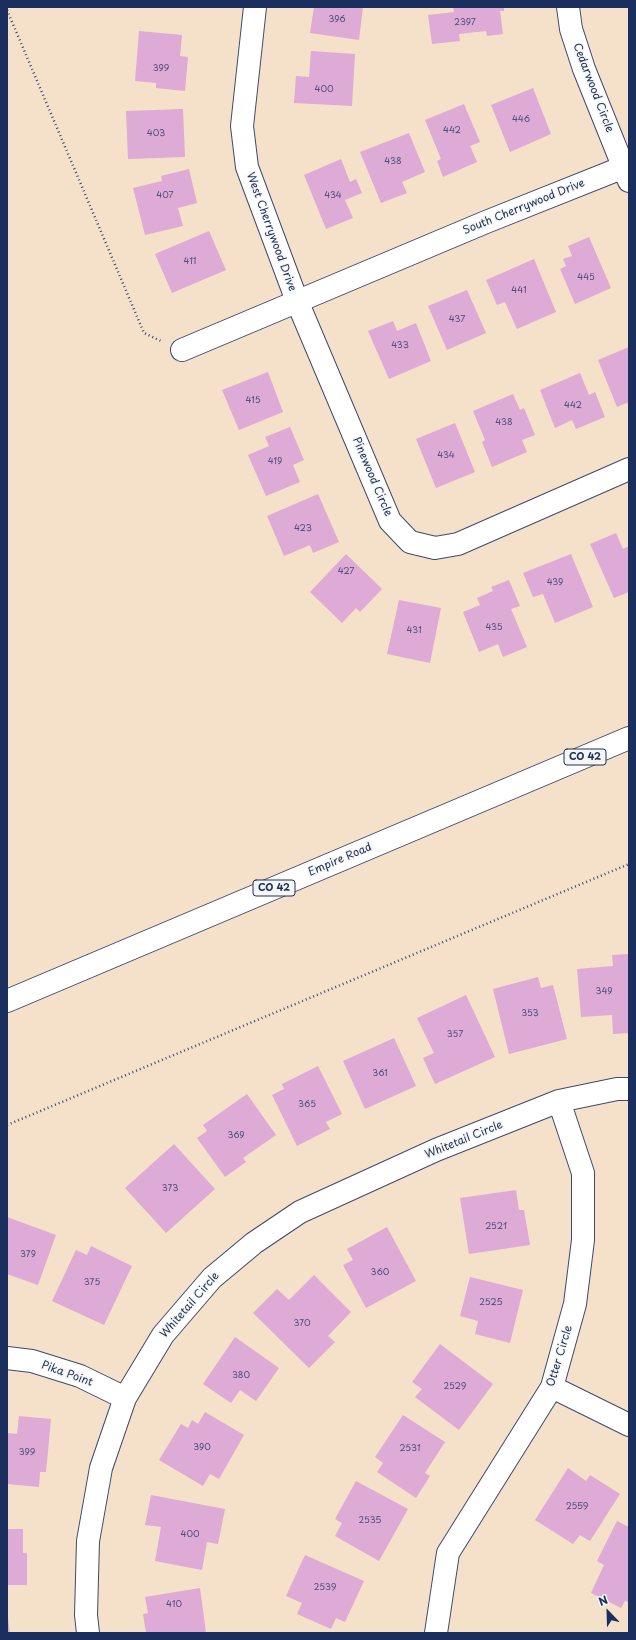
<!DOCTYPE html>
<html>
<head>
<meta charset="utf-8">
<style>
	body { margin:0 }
	#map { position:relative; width:636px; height:1640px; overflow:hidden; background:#f5e0c9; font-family:"Playpen Sans",sans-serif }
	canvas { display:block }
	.frame { position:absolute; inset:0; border:8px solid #1b2f5e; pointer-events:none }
	.north { position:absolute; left:588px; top:1592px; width:40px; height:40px; -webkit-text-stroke:3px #f6f6f2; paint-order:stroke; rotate:337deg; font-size:11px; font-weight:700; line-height:16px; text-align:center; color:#1b2f5e }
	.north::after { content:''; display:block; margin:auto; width:14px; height:18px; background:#1b2f5e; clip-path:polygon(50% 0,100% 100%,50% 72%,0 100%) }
</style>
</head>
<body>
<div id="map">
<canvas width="636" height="1640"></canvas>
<div class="frame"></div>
<div class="north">N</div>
</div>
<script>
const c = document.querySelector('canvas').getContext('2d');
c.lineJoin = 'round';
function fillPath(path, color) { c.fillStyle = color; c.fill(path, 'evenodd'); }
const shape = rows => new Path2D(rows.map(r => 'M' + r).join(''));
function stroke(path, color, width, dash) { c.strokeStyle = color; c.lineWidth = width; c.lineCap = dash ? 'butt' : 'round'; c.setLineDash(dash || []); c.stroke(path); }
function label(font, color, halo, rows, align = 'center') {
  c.font = font + ' "Playpen Sans",sans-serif'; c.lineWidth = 3; c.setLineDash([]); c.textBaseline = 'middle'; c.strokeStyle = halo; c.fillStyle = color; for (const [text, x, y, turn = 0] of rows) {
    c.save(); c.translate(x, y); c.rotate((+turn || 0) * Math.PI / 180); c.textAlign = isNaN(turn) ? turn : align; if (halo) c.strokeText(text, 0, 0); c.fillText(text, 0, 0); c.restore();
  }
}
fillPath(shape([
	[314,7,363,7,359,40,310,33],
	[453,7,504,7,504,11,500,11,503,34,487,36,486,31,459,34,460,41,432,44,428,15,454,12],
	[139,31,182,35,180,56,188,57,185,91,156,88,156,83,135,81],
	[311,51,355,54,352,106,294,103,296,76,309,77],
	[533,88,551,134,510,152,491,105],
	[464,104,480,142,470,146,477,162,443,177,437,161,441,159,425,120],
	[183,109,185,157,128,159,126,111],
	[409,133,425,172,402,182,407,193,381,203,360,152],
	[341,159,350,182,356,179,362,193,345,200,353,218,326,229,304,175],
	[189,169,197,203,178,208,183,226,145,235,133,188,162,181,161,176],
	[209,231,226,270,172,293,155,254],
	[589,237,611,288,575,304,560,269,566,266,563,259,572,256,568,246],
	[534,259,556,312,517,329,505,302,497,305,486,280],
	[467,290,486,333,447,350,428,306],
	[393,321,397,331,416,323,431,361,389,379,368,331],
	[629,347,629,402,617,407,598,360],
	[268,372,283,412,239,430,222,390],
	[580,373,589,395,595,392,605,417,576,429,572,420,555,428,540,390],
	[513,394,520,410,524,408,535,435,522,440,527,452,492,467,482,442,485,440,473,411],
	[455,423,475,472,436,488,416,439],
	[290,427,304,460,293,465,300,482,266,496,248,455,269,446,265,437],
	[318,494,339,542,313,553,310,545,284,556,267,516],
	[616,533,623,549,629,546,629,592,614,598,590,544],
	[346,554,382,589,360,612,356,608,342,623,310,592],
	[571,554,593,607,555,623,543,594,533,597,523,573],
	[509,580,520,606,511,609,527,647,503,657,498,644,479,652,463,612,480,605,477,598,493,591,491,587],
	[399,600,441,608,430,663,387,654],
	[629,954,629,1033,613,1034,612,1015,581,1017,577,969,613,966,612,955],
	[538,977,541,988,553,985,567,1039,509,1054,493,989],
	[466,995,495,1057,435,1084,423,1058,434,1053,417,1018],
	[394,1038,416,1086,365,1109,343,1061],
	[318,1066,342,1114,326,1122,330,1129,297,1146,272,1095,284,1089,282,1084],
	[247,1094,276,1135,243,1158,246,1162,225,1177,197,1138,207,1131,203,1125],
	[174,1144,215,1189,166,1233,125,1188],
	[516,1190,519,1210,524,1210,530,1245,469,1254,460,1198],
	[7,1217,56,1235,38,1285,7,1274],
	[387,1227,416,1281,366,1308,343,1265,353,1260,347,1249],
	[91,1246,132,1266,104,1325,52,1301,76,1250,87,1255],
	[314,1275,351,1312,328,1336,335,1342,309,1368,253,1313,277,1289,289,1300],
	[470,1277,523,1290,510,1343,475,1334,478,1321,460,1316],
	[235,1337,279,1368,256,1401,240,1390,231,1403,203,1384],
	[440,1344,493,1384,459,1430,415,1397,422,1389,412,1382],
	[205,1412,244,1435,219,1479,210,1474,203,1486,159,1460,181,1424,188,1428,192,1420,198,1424],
	[403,1415,445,1442,425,1473,430,1476,416,1498,377,1472,383,1463,375,1457],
	[19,1416,51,1419,46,1472,40,1472,39,1487,7,1484,7,1433,17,1434],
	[568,1468,586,1481,590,1475,620,1494,590,1541,580,1535,573,1544,535,1520],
	[356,1481,408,1509,379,1561,335,1536,342,1523,335,1519],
	[151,1495,225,1509,218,1544,207,1542,202,1570,155,1561,161,1527,145,1525],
	[617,1521,629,1527,629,1602,625,1601,621,1608,591,1593,604,1565,597,1561],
	[7,1529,23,1529,23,1553,27,1553,27,1585,7,1585],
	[305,1555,364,1581,345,1622,336,1618,331,1629,297,1614,302,1603,286,1596],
	[200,1588,206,1633,146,1633,143,1614,148,1613,145,1597],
	[7,1618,8,1618,10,1633,7,1633]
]), '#deaad6');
const minor = shape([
	[255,7,242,126,247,167,297,301,390,521,410,542,435,548,458,544,629,469],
	[568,7,571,29,584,69,629,181],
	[182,350,486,222,629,165],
	[7,1358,32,1361,80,1376,125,1398],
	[552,1387,629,1425],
	[88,1633,86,1615,88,1541,101,1468,125,1398,163,1335,212,1278,254,1243,300,1212,436,1150,559,1101,617,1089,629,1089],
	[436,1633,448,1553,552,1387,575,1304,583,1240,583,1173,559,1101]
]);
const primary = shape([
	[7,1001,629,738]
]);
stroke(minor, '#3c4a6e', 24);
stroke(primary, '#3c4a6e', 24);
stroke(shape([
	[7,10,144,333,161,341],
	[7,1125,629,864]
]), '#3c4a6e', 2.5, [1, 3]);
stroke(minor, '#fff', 22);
stroke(primary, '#fff', 22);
label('9px', '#4c4e7c', null, [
	["396",337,20],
	["2397",465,23],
	["399",161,69],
	["400",324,90],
	["446",521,120],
	["442",452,131],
	["403",156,134],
	["438",393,162],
	["407",165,196],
	["434",333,196],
	["411",190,262],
	["445",586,278],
	["441",519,291],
	["437",457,320],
	["433",400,346],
	["415",253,401],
	["442",573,406],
	["438",504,423],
	["434",446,456],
	["419",275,462],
	["423",303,529],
	["427",346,572],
	["439",555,583],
	["435",494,628],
	["431",414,631],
	["349",604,992],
	["353",530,1014],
	["357",455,1035],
	["361",380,1074],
	["365",307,1105],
	["369",236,1136],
	["373",170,1189],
	["2521",496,1227],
	["379",28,1255],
	["360",380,1273],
	["375",92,1283],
	["2525",491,1303],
	["370",302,1324],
	["380",241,1376],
	["2529",455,1387],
	["390",202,1448],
	["2531",410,1449],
	["399",27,1453],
	["2559",577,1507],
	["2535",370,1521],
	["400",190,1535],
	["2539",325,1588],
	["410",174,1605]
]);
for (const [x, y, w] of [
	[585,757,42],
	[274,888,42]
]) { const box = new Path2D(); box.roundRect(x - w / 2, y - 8, w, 16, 3); c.fillStyle = '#f6f6f2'; c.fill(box); stroke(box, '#1b2f5e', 1); }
label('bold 10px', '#1b2f5e', null, [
	["CO 42",585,757],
	["CO 42",274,888]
]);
label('11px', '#1b2f5e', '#f6f6f2', [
	["Cedarwood Circle",593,88,69],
	["South Cherrywood Drive",524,207,-22],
	["West Cherrywood Drive",271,232,70],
	["Pinewood Circle",372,477,67],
	["Empire Road",340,860,-23],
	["Whitetail Circle",464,1140,-22],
	["Whitetail Circle",190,1305,-49],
	["Otter Circle",560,1356,-73],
	["Pika Point",67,1374,20]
]);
</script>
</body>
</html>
